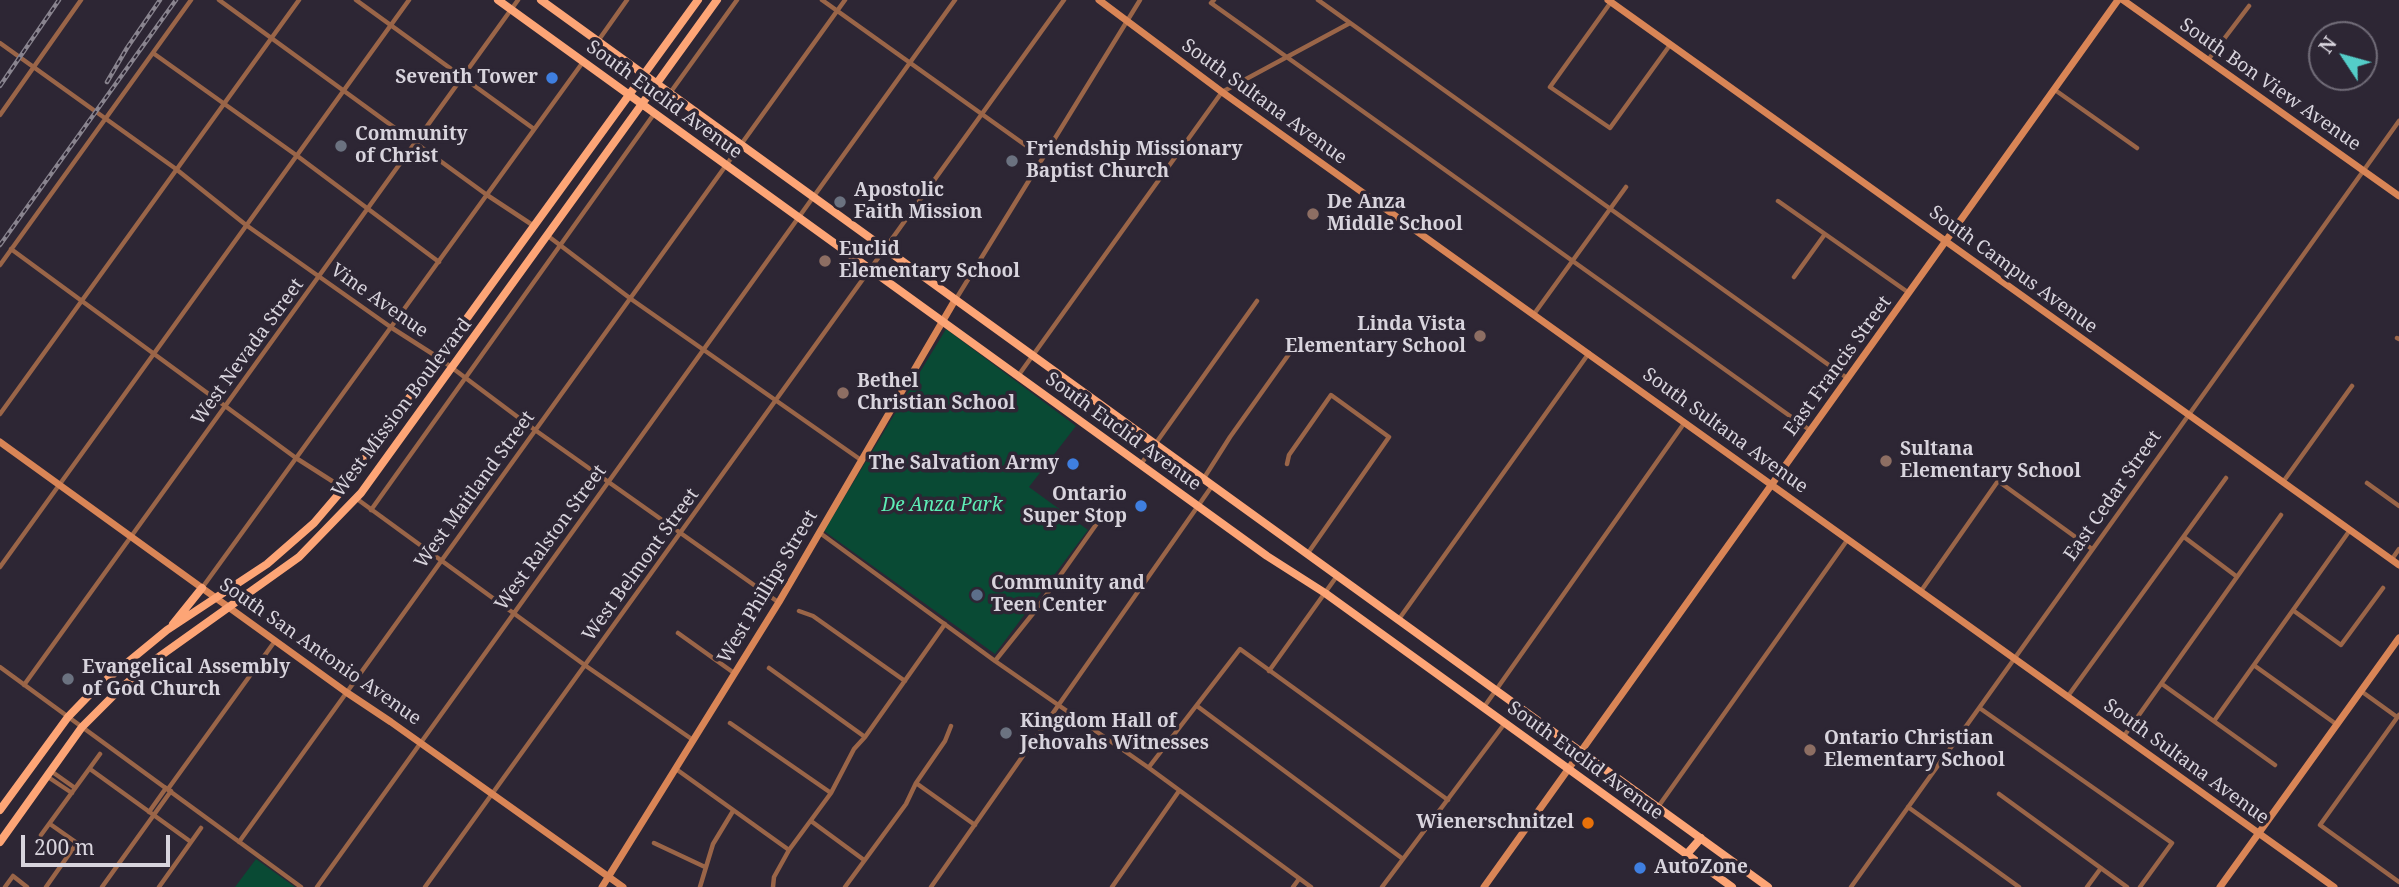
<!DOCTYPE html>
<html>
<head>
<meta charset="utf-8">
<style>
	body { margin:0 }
	#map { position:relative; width:2399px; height:887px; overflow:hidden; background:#2d2634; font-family:"Noto Serif",serif }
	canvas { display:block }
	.north { position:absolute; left:2308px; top:21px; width:70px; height:70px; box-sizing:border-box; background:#2d2634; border:2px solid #716c78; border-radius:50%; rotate:306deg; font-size:19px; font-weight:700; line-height:28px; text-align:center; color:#d8d4dd }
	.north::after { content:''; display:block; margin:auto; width:24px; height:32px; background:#54cdc8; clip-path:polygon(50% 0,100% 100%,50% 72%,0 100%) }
	.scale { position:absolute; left:21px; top:835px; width:149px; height:32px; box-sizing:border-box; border:4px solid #d8d4dd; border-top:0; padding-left:9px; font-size:21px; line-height:24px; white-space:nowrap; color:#d8d4dd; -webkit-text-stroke:5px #2d2634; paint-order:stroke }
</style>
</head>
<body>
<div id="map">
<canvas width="2399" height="887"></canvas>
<div class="north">N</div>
<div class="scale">200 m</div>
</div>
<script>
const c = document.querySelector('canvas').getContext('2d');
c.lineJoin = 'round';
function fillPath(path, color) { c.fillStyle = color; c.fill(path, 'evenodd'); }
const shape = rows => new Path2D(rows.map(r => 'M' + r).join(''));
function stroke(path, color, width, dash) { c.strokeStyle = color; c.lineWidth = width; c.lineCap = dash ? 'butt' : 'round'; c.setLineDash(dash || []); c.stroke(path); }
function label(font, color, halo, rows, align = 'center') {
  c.font = font + ' "Noto Serif",serif'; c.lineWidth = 7; c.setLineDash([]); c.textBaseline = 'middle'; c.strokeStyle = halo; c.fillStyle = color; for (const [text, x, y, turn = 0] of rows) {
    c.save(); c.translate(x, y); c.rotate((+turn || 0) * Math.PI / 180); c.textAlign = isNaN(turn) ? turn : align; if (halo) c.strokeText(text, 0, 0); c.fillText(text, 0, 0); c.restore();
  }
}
fillPath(shape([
	[946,329,1076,426,1029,487,1088,530,995,654,824,531],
	[256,859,295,887,235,887]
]), '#094a34');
stroke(shape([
	[219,0,487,195,534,226],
	[356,0,534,129],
	[822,0,1042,157],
	[1214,0,1211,3,1811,431],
	[1318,0,1847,378],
	[1611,2,1550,87,1610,128,1670,45],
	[598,41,627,0],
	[0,43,176,169,246,225,392,328,439,358,535,430,778,602],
	[153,53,296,155,439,262],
	[2208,60,2249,6],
	[2055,90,2137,148],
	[670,93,737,0],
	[0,115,81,0],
	[1778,201,1909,293],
	[548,236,631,299,861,460],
	[11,249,296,458,343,488],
	[0,265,191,0],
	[1794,277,1825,234],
	[956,299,1140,0],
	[1534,314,1626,187],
	[2397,338,2399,339],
	[1018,376,1222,92,1350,23],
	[0,414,299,0],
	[1141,464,1257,301],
	[1287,464,1289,455,1331,395,1389,437,1308,553],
	[1204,478,1230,437,1294,347],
	[2283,482,2352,386],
	[2367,483,2399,506],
	[357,499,586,666,693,740],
	[371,510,654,114],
	[820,533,995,661,1149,768,1311,887],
	[2184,537,2236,576],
	[2392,559,2399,549],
	[0,567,409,0],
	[202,588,583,62],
	[1921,591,1998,481,2092,549],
	[799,611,813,616,905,681],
	[2294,611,2341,645,2383,588],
	[1399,619,1589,353],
	[678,633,734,673],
	[995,661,1035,611,1105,512],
	[2255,666,2336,724],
	[0,667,301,887],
	[769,668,865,737],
	[1269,671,1337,576],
	[2162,684,2275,765],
	[24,685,518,0],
	[2361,691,2397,717],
	[2068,696,2226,478],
	[1197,706,1403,859],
	[1484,707,1685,422],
	[1981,709,2172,843,2140,887],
	[2399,715,2320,825,2399,882],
	[2214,721,2350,530],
	[730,723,831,793],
	[2124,736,2281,515],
	[1149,767,1240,649,1448,800],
	[90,769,191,842],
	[676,769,789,850],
	[51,771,75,788],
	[48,777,72,793],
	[916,783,975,825],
	[168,789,275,641],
	[1999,794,2127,887],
	[1658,807,1848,539],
	[1908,807,2019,887],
	[149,812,166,788],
	[811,821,864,860],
	[41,835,100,754],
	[239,842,845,0],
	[654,843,705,867],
	[5,887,13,876,27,887],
	[46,887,77,843,50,824],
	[102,887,171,791],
	[159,887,201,828],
	[317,887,955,0],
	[425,887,1064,0],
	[700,887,713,844,733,811],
	[773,887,774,877,789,850,831,793,854,749,865,737,945,624],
	[845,887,906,804,916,783,945,741,951,726],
	[931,887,1212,486],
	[1112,887,1179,791],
	[1293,887,1299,879],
	[1382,887,1505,723],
	[1851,887,2399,121],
	[2087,887,2101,868]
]), '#9a6548', 4.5);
stroke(shape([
	[1099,0,1222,92,2334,887],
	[1608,0,2399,565],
	[2123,0,2399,196],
	[0,442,346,692,391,722,623,887],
	[602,887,779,602,955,300],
	[1484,887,2118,0],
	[2220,887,2399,638]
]), '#d98556', 7);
stroke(shape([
	[498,0,1267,556,1325,593,1732,887],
	[541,0,1768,887],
	[173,624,202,588],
	[0,810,68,717,94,690,167,630,267,564,314,523,343,489,698,0],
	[0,842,82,727,119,690,149,664,299,557,361,493,717,0],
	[1687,854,1701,838]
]), '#fda576', 8);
const rail = shape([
	[107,82,127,48,160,0],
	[0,86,59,0],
	[0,245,176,0]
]);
stroke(rail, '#89848f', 4.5);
stroke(rail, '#2d2634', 2, [5]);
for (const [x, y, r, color] of [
	[552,78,7,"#3f7fe0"],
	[341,146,7,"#6b7280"],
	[1012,161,7,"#6b7280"],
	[840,202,7,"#6b7280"],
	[1313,214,7,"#8d6e63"],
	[825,261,7,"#8d6e63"],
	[1480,336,7,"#8d6e63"],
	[843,393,7,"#8d6e63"],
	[1886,461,7,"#8d6e63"],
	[1073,464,7,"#3f7fe0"],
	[1141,506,7,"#3f7fe0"],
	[977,595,7,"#5c6f8a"],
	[68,679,7,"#6b7280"],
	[1006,733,7,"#6b7280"],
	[1810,750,7,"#8d6e63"],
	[1588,823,7,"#e8710a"],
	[1640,868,7,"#3f7fe0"]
]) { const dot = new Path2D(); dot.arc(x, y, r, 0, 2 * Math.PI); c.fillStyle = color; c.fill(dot); stroke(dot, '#2d2634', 2.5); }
label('bold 19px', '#d8d4dd', '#2d2634', [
	["Seventh Tower",538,78,"right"],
	["Community",355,135],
	["of Christ",355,157],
	["Friendship Missionary",1026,150],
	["Baptist Church",1026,172],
	["Apostolic",854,191],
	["Faith Mission",854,213],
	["De Anza",1327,203],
	["Middle School",1327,225],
	["Euclid",839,250],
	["Elementary School",839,272],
	["Linda Vista",1466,325,"right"],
	["Elementary School",1466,347,"right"],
	["Bethel",857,382],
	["Christian School",857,404],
	["Sultana",1900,450],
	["Elementary School",1900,472],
	["The Salvation Army",1059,464,"right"],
	["Ontario",1127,495,"right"],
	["Super Stop",1127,517,"right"],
	["Community and",991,584],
	["Teen Center",991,606],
	["Evangelical Assembly",82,668],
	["of God Church",82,690],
	["Kingdom Hall of",1020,722],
	["Jehovahs Witnesses",1020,744],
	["Ontario Christian",1824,739],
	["Elementary School",1824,761],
	["Wienerschnitzel",1574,823,"right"],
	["AutoZone",1654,868]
], 'left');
label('19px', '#d8d4dd', '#2d2634', [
	["South Bon View Avenue",2270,85,35],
	["South Euclid Avenue",664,100,36],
	["South Sultana Avenue",1264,102,36],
	["South Campus Avenue",2013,270,36],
	["Vine Avenue",379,301,35],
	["West Nevada Street",248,352,-54],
	["East Francis Street",1838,366,-54],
	["West Mission Boulevard",402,408,-53],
	["South Sultana Avenue",1725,431,36],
	["South Euclid Avenue",1123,432,36],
	["West Maitland Street",475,490,-54],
	["East Cedar Street",2113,496,-55],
	["West Ralston Street",551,538,-54],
	["West Belmont Street",641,565,-54],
	["West Phillips Street",768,587,-59],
	["South San Antonio Avenue",320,652,35],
	["South Euclid Avenue",1585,761,36],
	["South Sultana Avenue",2186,762,36]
]);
label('italic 19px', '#5dedb5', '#2d2634', [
	["De Anza Park",942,506]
]);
</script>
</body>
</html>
